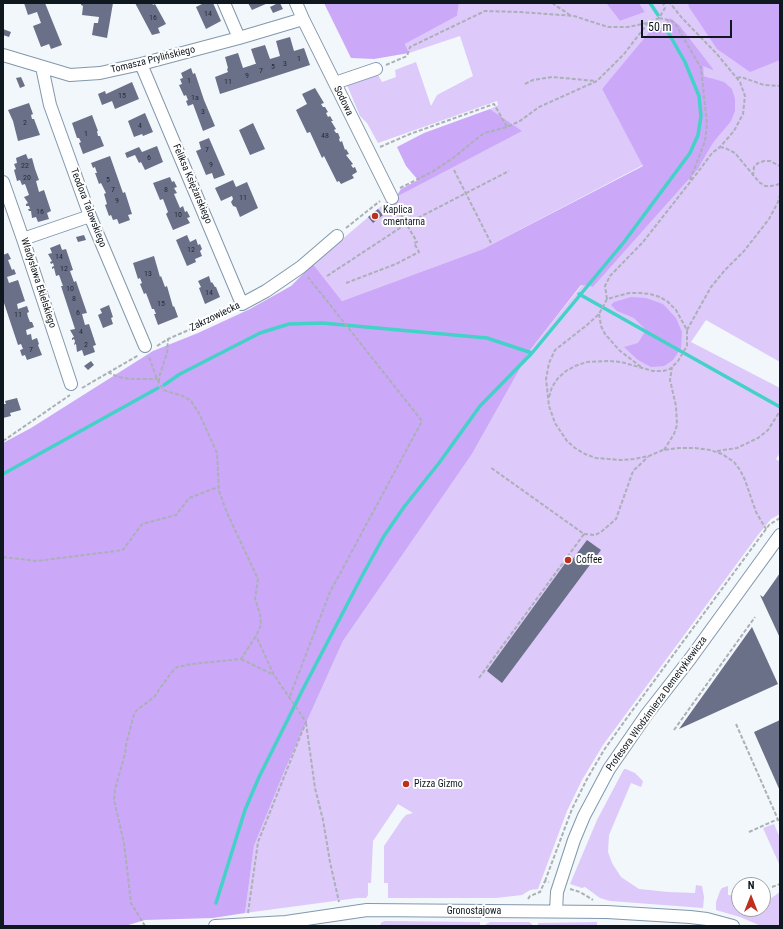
<!DOCTYPE html>
<html>
<head>
<meta charset="utf-8">
<style>
	body { margin:0 }
	#map { position:relative; width:783px; height:929px; overflow:hidden; background:#f2f7fb; font-family:"Roboto Condensed",sans-serif }
	canvas { display:block }
	.frame { position:absolute; inset:0; border:4px solid #10181f; pointer-events:none }
	.north { position:absolute; left:731px; top:877px; width:40px; height:40px; box-sizing:border-box; background:#fff; border:1px solid #9fa3a5; border-radius:50%; rotate:0deg; font-size:11px; font-weight:700; line-height:16px; text-align:center; color:#10181f }
	.north::after { content:''; display:block; margin:auto; width:14px; height:18px; background:#bd3020; clip-path:polygon(50% 0,100% 100%,50% 72%,0 100%) }
	.scale { position:absolute; left:641px; top:20px; width:91px; height:18px; box-sizing:border-box; border:2px solid #10181f; border-top:0; padding-left:5px; font-size:12px; line-height:14px; white-space:nowrap; color:#10181f; -webkit-text-stroke:3px #fff; paint-order:stroke }
</style>
</head>
<body>
<div id="map">
<canvas width="783" height="929"></canvas>
<div class="frame"></div>
<div class="north">N</div>
<div class="scale">50 m</div>
</div>
<script>
const c = document.querySelector('canvas').getContext('2d');
c.lineJoin = 'round';
function fillPath(path, color) { c.fillStyle = color; c.fill(path, 'evenodd'); }
const shape = rows => new Path2D(rows.map(r => 'M' + r).join(''));
function stroke(path, color, width, dash) { c.strokeStyle = color; c.lineWidth = width; c.lineCap = dash ? 'butt' : 'round'; c.setLineDash(dash || []); c.stroke(path); }
function label(font, color, halo, rows, align = 'center') {
  c.font = font + ' "Roboto Condensed",sans-serif'; c.lineWidth = 4; c.setLineDash([]); c.textBaseline = 'middle'; c.strokeStyle = halo; c.fillStyle = color; for (const [text, x, y, turn = 0] of rows) {
    c.save(); c.translate(x, y); c.rotate((+turn || 0) * Math.PI / 180); c.textAlign = isNaN(turn) ? turn : align; if (halo) c.strokeText(text, 0, 0); c.fillText(text, 0, 0); c.restore();
  }
}
fillPath(shape([
	[459,3,606,3,620,21,645,12,639,3,780,3,780,362,706,320,691,342,780,388,780,453,776,459,780,462,780,514,771,519,758,535,603,745,582,780,567,811,538,889,530,890,522,895,496,898,388,898,388,883,384,883,384,846,403,818,406,815,413,813,398,804,373,841,371,883,368,883,368,895,366,898,357,898,245,913,254,846,284,772,343,641,472,454,531,349,582,285,593,287,690,178,701,164,713,143,722,132,721,96,711,78,704,76,703,70,703,65,670,18,602,89,643,165,483,249,342,301,313,264,386,202,437,174,521,131,490,109,498,105,497,101,378,143,367,123,360,116,347,85,378,75,382,82,396,77,395,70,416,62,431,106,437,95,473,76,460,36,409,53,405,44,457,16],
	[624,769,626,769,635,773,642,780,643,782,641,787,631,783,609,835,608,852,612,863,621,877,639,889,668,892,695,893,696,885,702,886,704,897,703,908,610,901,600,898,585,887,582,888,570,884,597,820],
	[774,824,780,838,780,866,763,828],
	[728,886,728,895,739,896,739,909,763,909,763,899,770,899,780,892,780,926,761,926,740,917,716,910,716,902,720,891,722,888],
	[385,921,480,922,480,926,379,926,382,922],
	[490,922,529,922,532,924,532,926,486,926,486,924],
	[597,922,597,926,538,926,538,923]
]), '#ddc9fa');
fillPath(shape([
	[324,3,459,3,457,16,405,44,409,53,374,59,351,58],
	[606,3,639,3,645,12,620,21],
	[688,3,780,3,780,60,750,72,717,49,689,7],
	[670,18,679,25,713,69,713,70,703,66,704,76,724,82,732,89,735,99,735,111,731,121,713,143,698,169,593,287,581,285,531,349,472,454,343,641,284,772,254,846,245,913,213,918,145,920,125,926,3,926,3,443,31,428,153,351,198,333,250,309,291,286,313,264,342,301,483,249,643,166,602,89,652,29,662,27],
	[490,109,522,131,396,197,401,189,418,180,406,166,397,147,424,133],
	[631,297,646,298,663,304,676,318,682,332,681,348,673,360,664,366,651,367,638,360,624,347,638,343,646,330,634,318,617,311,611,305,614,302]
]), '#cca8f9');
stroke(shape([
	[650,3,658,15],
	[579,294,780,407],
	[164,385,180,374,260,333,289,324,322,323,487,338,532,353],
	[3,474,158,388],
	[216,903,245,810,259,777,303,689,362,576,384,536,404,507,439,463,480,406,532,353,624,242,690,153,698,135,701,116,699,96,685,62,664,25]
]), '#44d1c8', 3.5);
fillPath(shape([
	[24,3,45,3,62,45,51,49,49,44,41,47,33,26,41,23,37,12,28,15],
	[81,3,113,3,107,38,92,35,94,23,98,23,99,17,82,15,83,6,81,5],
	[135,3,152,3,153,5,155,4,166,24,158,28,160,33,152,35],
	[204,3,213,3,221,21,206,29,196,7],
	[248,3,268,3,252,10],
	[278,3,280,3,283,9,273,13,270,7],
	[3,29,11,32,9,37,3,35],
	[290,37,294,51,304,48,310,65,220,94,215,77,228,72,227,69,228,68,225,57,238,53,243,68,255,64,256,64,251,49,265,45,270,59,280,56,276,41],
	[191,68,193,74,195,73,204,100,215,126,203,131,193,104,188,106,186,101,188,100,186,95,184,96,179,85,182,84,180,79,183,78,181,73],
	[21,77,25,86,20,88,16,78],
	[132,82,139,99,115,109,112,101,102,105,98,94,105,91,106,94],
	[315,88,324,103,321,104,323,107,325,107,328,112,326,113,328,117,330,116,333,121,331,121,336,129,334,130,336,133,338,133,340,138,339,139,340,142,342,141,345,150,346,149,349,154,346,155,353,164,351,165,353,168,355,167,357,172,352,175,354,178,341,184,339,181,337,182,324,156,322,158,310,132,307,133,296,110,307,104,302,94],
	[29,103,33,114,31,115,32,119,34,119,40,135,18,141,13,121,8,110],
	[145,113,153,132,143,136,142,134,134,137,128,121],
	[92,115,98,131,97,131,98,136,100,136,104,146,83,154,79,143,81,142,79,138,77,138,72,123],
	[253,123,265,149,250,155,239,130],
	[209,138,225,175,214,179,212,173,206,175,196,151,201,149,199,142],
	[157,146,163,162,145,170,141,162,139,163,135,155,127,158,125,153,139,147,142,152],
	[26,154,28,159,32,158,35,169,39,180,36,181,39,192,44,190,51,211,47,213,49,219,38,222,36,217,32,218,31,211,29,211,28,209,30,209,29,206,26,206,26,204,28,203,24,197,29,195,25,184,22,185,20,180,17,181,14,170,16,169,14,164,17,163,16,158],
	[110,156,123,193,125,192,132,214,128,215,130,220,119,224,117,219,113,220,111,215,109,216,105,205,107,204,104,194,106,193,101,183,99,184,95,173,97,173,95,167,93,168,91,163],
	[170,177,172,182,174,181,177,187,174,188,177,193,174,194,180,208,183,206,185,212,187,211,190,217,187,218,190,223,173,230,166,214,168,212,163,199,160,200,153,183],
	[233,180,236,187,247,182,258,208,240,217,236,207,233,206,231,202,233,199,232,196,221,201,215,188],
	[378,209,383,215,373,223,368,217],
	[84,235,86,240,78,242,76,237],
	[187,235,190,242,196,239,198,245,200,244,202,249,200,251,202,256,195,259,196,262,187,266,176,240],
	[60,244,62,250,66,249,73,270,70,271,74,282,76,281,87,313,82,314,85,325,89,324,96,345,93,346,95,352,84,356,82,350,77,352,76,344,74,345,75,341,74,339,72,340,72,338,74,337,70,330,75,329,61,286,63,286,59,275,56,276,54,268,52,269,52,267,54,266,53,263,51,264,50,262,52,261,48,254,52,253,50,248],
	[8,253,11,259,8,260,12,270,14,269,16,274,7,277,9,283,18,280,25,301,17,304,18,309,27,306,29,312,27,313,28,317,30,322,32,322,34,327,26,330,27,335,31,334,32,340,37,338,39,344,38,345,42,355,27,360,25,355,22,356,20,350,23,349,21,344,18,345,3,300,3,255],
	[154,256,160,277,161,276,165,287,167,286,173,307,174,306,178,317,158,325,154,314,156,314,154,309,152,309,146,293,144,294,140,284,142,283,140,278,138,279,133,263],
	[209,276,211,283,212,282,215,287,216,287,220,297,205,304,199,288,201,287,198,281],
	[109,305,113,317,111,318,113,324,103,328,98,315,102,313,100,309],
	[91,361,94,365,88,370,84,366],
	[17,398,21,410,10,413,11,416,3,418,3,404,6,404,5,401],
	[587,540,601,550,502,683,487,671,569,558,572,560],
	[780,573,780,638,760,595,763,597],
	[752,627,778,684,679,729],
	[780,720,780,791,754,732]
]), '#6b7089');
const minor = shape([
	[224,3,239,38],
	[296,3,303,19,392,198],
	[3,55,70,75,100,73,141,64,239,38,303,19],
	[141,64,242,304,266,291,301,267,337,236],
	[42,67,50,105,90,216,145,346],
	[335,83,376,69],
	[3,182,23,239,71,384],
	[23,239,90,216],
	[556,911,557,892,574,840,584,816,609,769,647,714,690,659,780,535],
	[215,926,286,922,367,910,607,912,690,917,707,919,733,926]
]);
stroke(minor, '#8298ac', 14);
stroke(shape([
	[552,3,570,15],
	[659,18,672,21,676,25,701,68,707,124,705,141,690,180],
	[386,65,407,56,410,47,485,11,520,12,574,16,608,27,628,27,647,23],
	[737,78,741,77,764,85,780,86],
	[525,84,533,80,552,77,596,81],
	[380,147,410,134,494,104,507,127],
	[720,147,725,148,735,153,759,182,765,186,771,186,780,184],
	[454,170,491,243],
	[753,176,754,167,758,163,764,161,770,161,780,166],
	[400,188,432,172,453,158,484,133,507,127,520,121,539,107,597,81,624,54,648,23,659,18,665,8,663,3],
	[346,228,380,201],
	[327,276,406,224,509,171],
	[346,283,396,264,419,252,414,243,417,242,397,208],
	[607,299,605,286,610,276,643,242,698,172,712,153,720,147,734,131,743,114,745,96,740,82,717,54,682,18,670,3],
	[599,314,601,326,605,334,619,350,641,367],
	[687,330,711,287,725,270,744,251,769,219,778,202,780,195],
	[157,346,168,339,214,319,232,309],
	[108,372,118,377,130,379,157,379],
	[159,382,159,377,167,353,168,339],
	[82,388,139,355],
	[549,397,552,387,558,378,566,371,575,366,587,362,609,361,621,362,653,371,663,371,670,369,678,361,687,346,687,330,676,310,668,302,660,297,650,294,640,293,629,293,607,299,599,314,587,325,555,350,549,363,546,379,549,406,555,423,567,441,575,448,585,454,596,458,621,460,634,459,649,456,663,450,679,448,695,448,710,450,722,454,734,462,740,470,745,480,756,512,766,529],
	[3,441,70,395],
	[664,450,674,434,677,425,676,406,670,380,672,367],
	[717,451,737,448,758,438,768,430,780,411],
	[584,534,595,535,601,532,616,519,633,471,648,457],
	[3,557,37,561,123,550,142,524,176,515,189,498,218,487],
	[241,659,274,675],
	[479,678,584,534,490,467],
	[290,696,330,592,422,421,308,277],
	[306,723,315,788,323,820,330,862,339,902],
	[736,724,780,824],
	[674,730,755,617],
	[749,832,778,819],
	[545,881,572,809,587,779,604,750,629,715,769,525,780,518],
	[772,887,780,884],
	[570,889,580,892,593,900],
	[528,899,530,896,540,892,545,881,549,882],
	[248,913,258,842,306,722,274,675,256,636],
	[145,926,131,903,124,843,114,800,115,789,125,754,126,745,134,714,137,710,154,697,171,673,177,667,192,664,241,659,256,636,261,625,260,614,255,599,258,579,227,513,219,491,217,453,199,413,191,401,183,396,163,390,157,379,149,357]
]), '#aab0b5', 2, [4, 2]);
stroke(minor, '#fff', 12);
for (const [x, y, r, color] of [
	[375,216,4,"#bd3020"],
	[568,560,4,"#bd3020"],
	[406,784,4,"#bd3020"]
]) { const dot = new Path2D(); dot.arc(x, y, r, 0, 2 * Math.PI); c.fillStyle = color; c.fill(dot); stroke(dot, '#fff', 1.5); }
label('8px', '#272e3a', null, [
	["14",208,14],
	["16",153,18],
	["1",299,59],
	["3",285,64],
	["5",273,67],
	["7",261,71],
	["9",247,76],
	["1",189,81],
	["11",228,82],
	["15",122,96],
	["1a",195,98],
	["3",203,112],
	["2",25,123],
	["4",140,126],
	["1",86,134],
	["48",325,136],
	["7",207,150],
	["6",149,158],
	["9",211,165],
	["22",25,166],
	["20",27,178],
	["5",108,180],
	["7",113,190],
	["8",166,190],
	["11",243,198],
	["9",117,201],
	["16",40,212],
	["10",178,215],
	["12",191,250],
	["14",59,257],
	["12",64,269],
	["13",148,274],
	["10",70,289],
	["14",209,293],
	["8",74,299],
	["15",161,304],
	["6",78,313],
	["11",18,315],
	["4",81,332],
	["2",86,345],
	["7",31,350]
]);
label('10px', '#10181f', '#fff', [
	["Tomasza Prylińskiego",153,60,-14],
	["Sodowa",343,101,64],
	["Feliksa Księżarskiego",192,184,67],
	["Teodora Talowskiego",88,208,69],
	["Władysława Ekielskiego",38,283,72],
	["Zakrzowiecka",215,317,-26],
	["Profesora Włodzimierza Demetrykiewicza",657,704,-54],
	["Gronostajowa",474,911]
]);
label('10px', '#10181f', '#fff', [
	["Kaplica",383,210],
	["cmentarna",383,222],
	["Coffee",576,560],
	["Pizza Gizmo",414,784]
], 'left');
</script>
</body>
</html>
